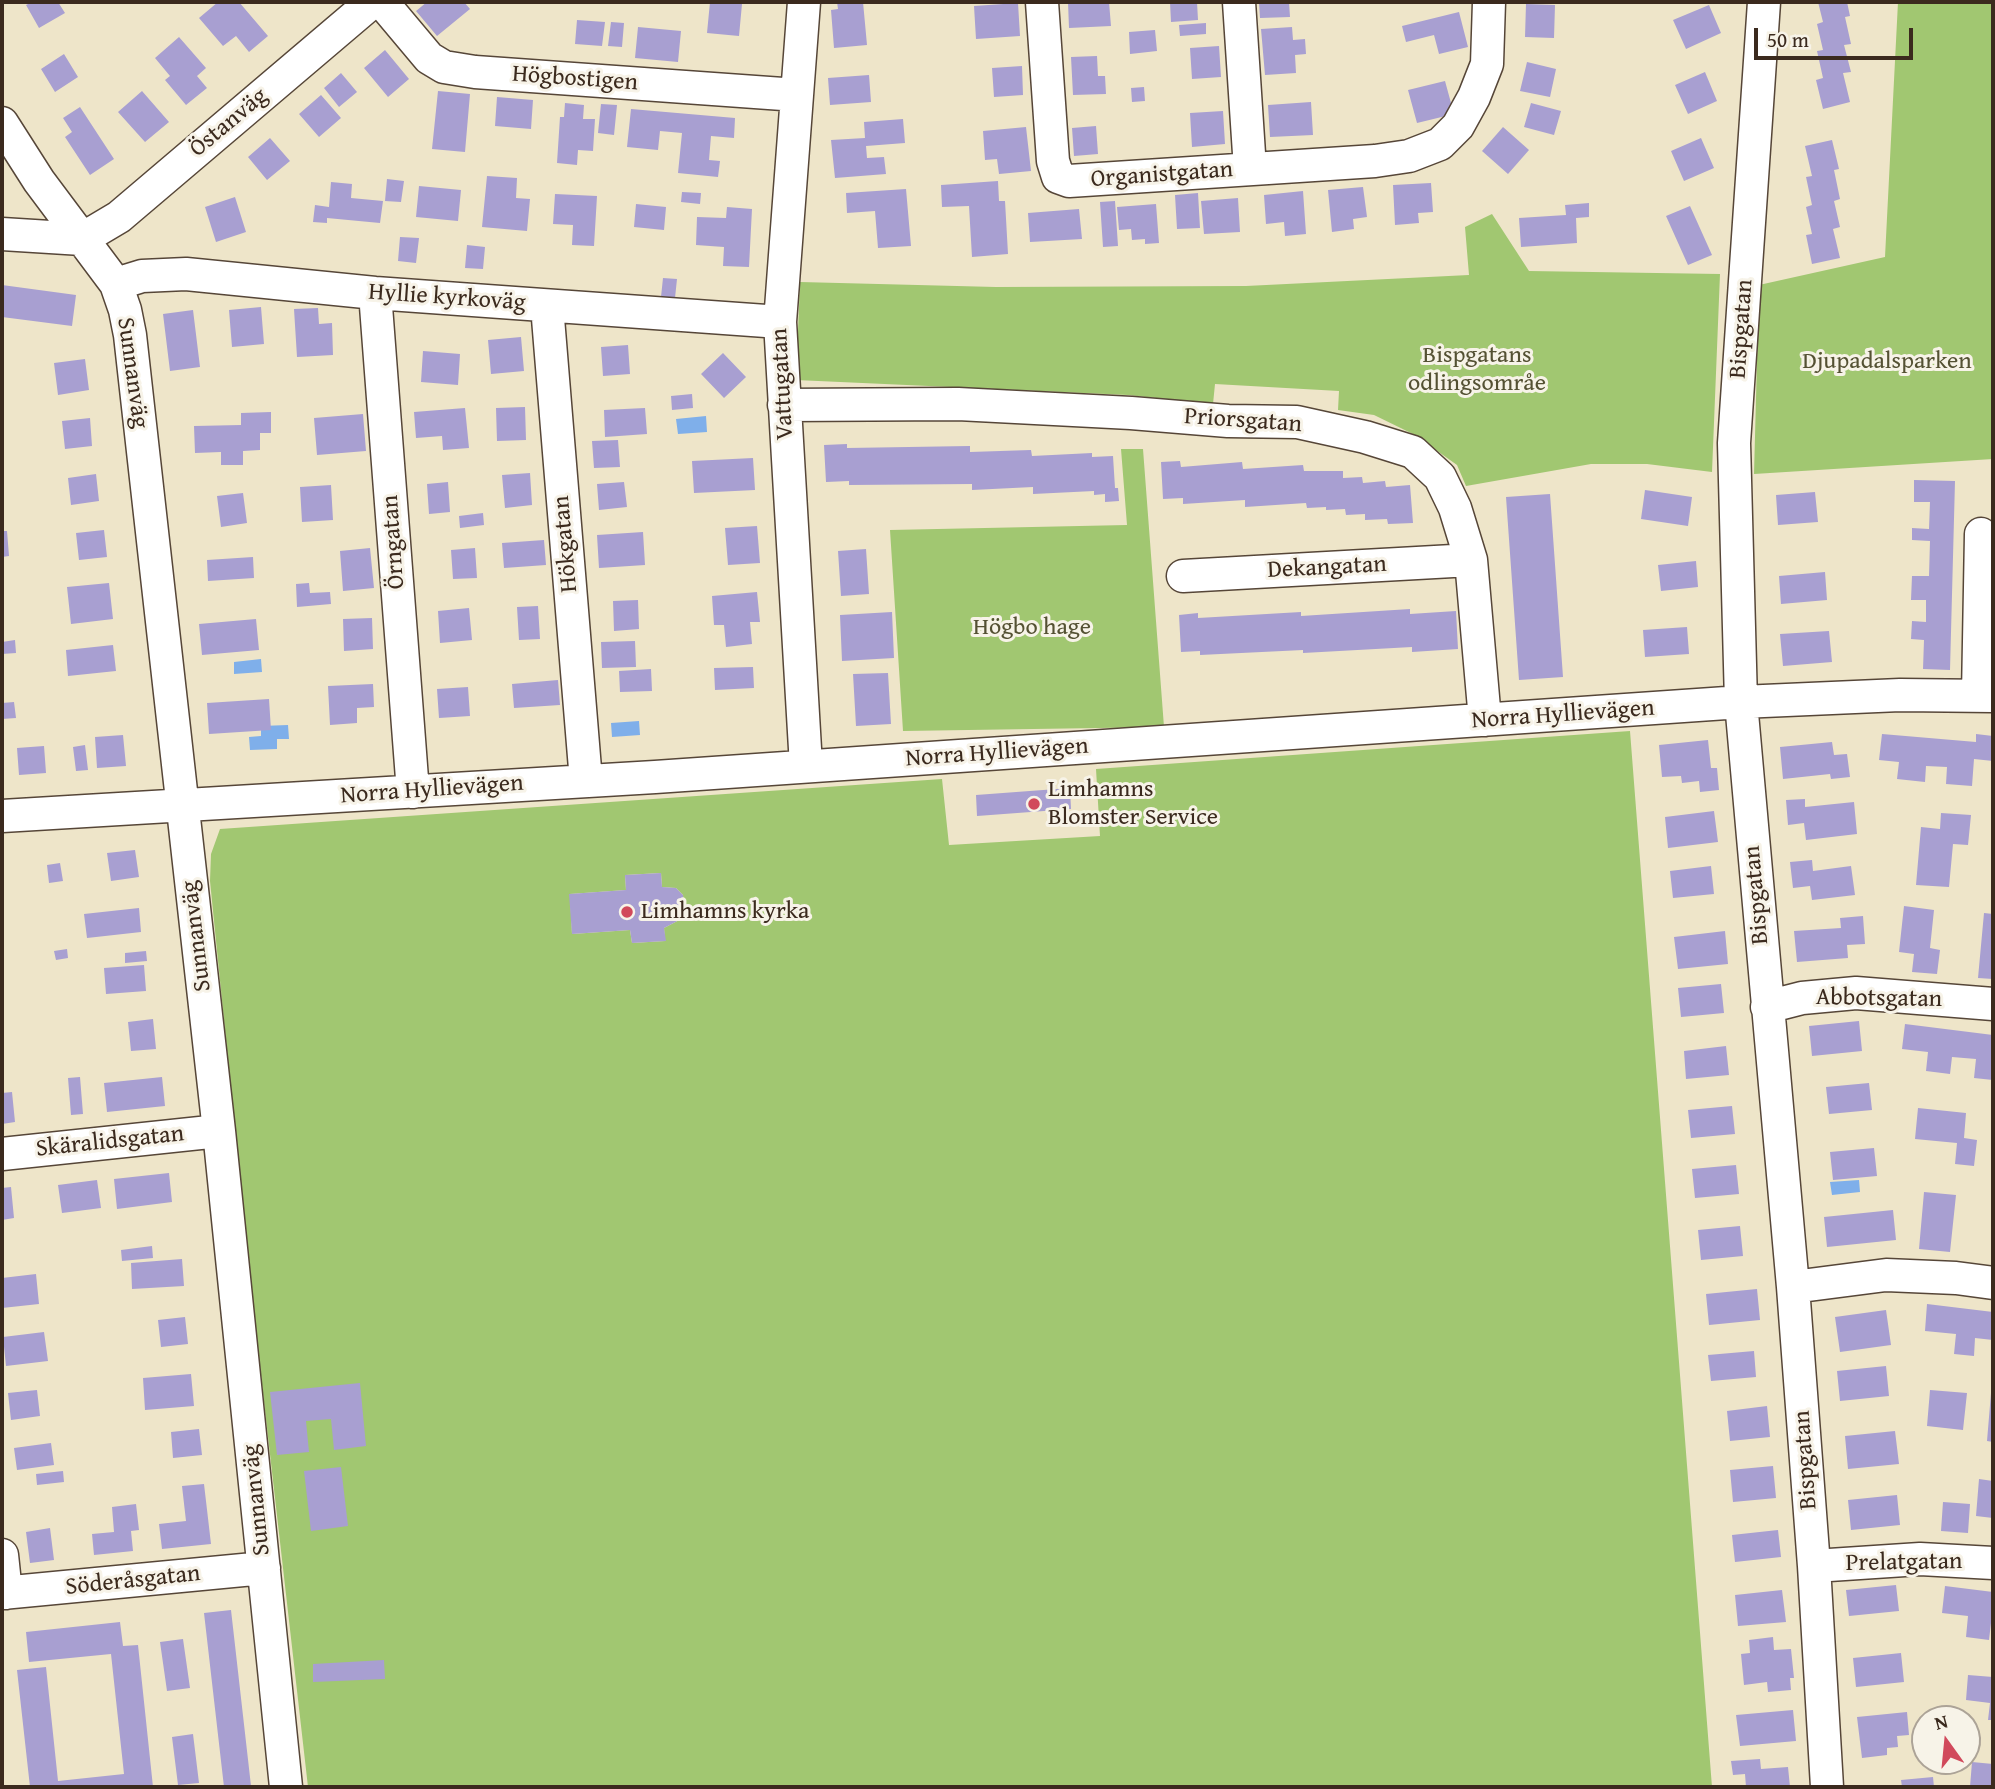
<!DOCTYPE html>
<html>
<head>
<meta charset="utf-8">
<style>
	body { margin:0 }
	#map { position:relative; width:1995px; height:1789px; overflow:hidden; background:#eee5c9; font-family:"Gentium Book Plus",serif }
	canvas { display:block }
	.frame { position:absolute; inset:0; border:4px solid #3b2a1e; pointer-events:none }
	.north { position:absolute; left:1911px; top:1705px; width:70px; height:70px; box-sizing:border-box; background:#f7f3e8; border:2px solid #aca397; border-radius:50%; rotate:345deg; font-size:19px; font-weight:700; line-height:28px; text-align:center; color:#3b2a1e }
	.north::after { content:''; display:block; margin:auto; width:24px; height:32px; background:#d1495b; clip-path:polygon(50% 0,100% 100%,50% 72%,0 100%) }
	.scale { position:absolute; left:1754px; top:28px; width:159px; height:32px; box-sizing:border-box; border:4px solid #3b2a1e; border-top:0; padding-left:9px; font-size:21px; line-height:24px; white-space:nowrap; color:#3b2a1e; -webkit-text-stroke:5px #f7f3e8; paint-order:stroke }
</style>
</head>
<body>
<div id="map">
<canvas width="1995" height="1789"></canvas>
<div class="frame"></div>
<div class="north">N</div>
<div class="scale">50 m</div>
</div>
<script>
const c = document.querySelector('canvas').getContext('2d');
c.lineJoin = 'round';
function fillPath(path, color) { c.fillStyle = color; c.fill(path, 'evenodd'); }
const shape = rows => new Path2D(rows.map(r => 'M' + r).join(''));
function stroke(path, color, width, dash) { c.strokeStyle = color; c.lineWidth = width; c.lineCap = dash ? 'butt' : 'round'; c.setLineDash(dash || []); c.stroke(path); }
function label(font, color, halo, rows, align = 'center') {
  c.font = font + ' "Gentium Book Plus",serif'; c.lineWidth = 6; c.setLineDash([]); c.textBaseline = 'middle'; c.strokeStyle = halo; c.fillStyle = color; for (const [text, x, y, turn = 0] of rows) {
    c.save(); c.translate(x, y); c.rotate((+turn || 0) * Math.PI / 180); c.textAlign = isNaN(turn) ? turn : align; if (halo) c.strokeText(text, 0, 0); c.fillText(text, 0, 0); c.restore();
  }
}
fillPath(shape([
	[1898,2,1993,2,1993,459,1754,474,1759,285,1885,257],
	[1492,214,1529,271,1720,274,1712,472,1647,464,1591,464,1466,486,1457,465,1415,435,1374,415,1338,410,1339,391,1215,384,1213,404,1128,395,796,380,800,282,996,287,1246,286,1469,275,1465,227],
	[1121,449,1143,449,1164,727,903,731,890,530,1127,525],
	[1630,731,1712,1787,308,1787,250,1279,210,881,211,854,220,829,942,779,949,845,1100,836,1096,769],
	[661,873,662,887,676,888,683,895,685,917,664,928,665,941,632,943,630,930,572,934,570,894,626,890,625,875]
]), '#a1c771');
fillPath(shape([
	[706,416,707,432,678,434,676,419],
	[261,659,262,672,234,674,234,662],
	[639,721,640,735,612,737,611,723],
	[288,725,289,739,277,739,277,749,250,750,249,737,261,736,261,726],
	[1859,1180,1860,1192,1832,1195,1830,1182]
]), '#7fafea');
fillPath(shape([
	[32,2,58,2,65,13,39,28,26,5],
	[218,2,239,2,268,36,249,52,236,36,223,46,199,18],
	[427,2,464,2,470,9,437,36,416,11],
	[710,2,742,4,739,36,707,33],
	[837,2,863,2,867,45,834,48,831,10,838,9],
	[1068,2,1109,2,1111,26,1069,28],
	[1170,2,1197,2,1198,20,1171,22],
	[1259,2,1289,2,1290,17,1260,18],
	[1818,2,1847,2,1850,16,1845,17,1851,44,1844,45,1851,72,1843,73,1850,102,1823,109,1816,80,1823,78,1817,51,1823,50,1817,24,1823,22],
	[1018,3,1020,36,976,39,974,6],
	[1526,4,1555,5,1554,38,1525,37],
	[1709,5,1721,33,1686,49,1673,20],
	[1459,12,1468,47,1439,54,1434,35,1406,42,1402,26],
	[577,20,605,22,602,46,575,44],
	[611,22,624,23,622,47,608,46],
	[1206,23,1206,34,1180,36,1179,25],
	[638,27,681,31,678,62,635,58],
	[1292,27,1293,40,1305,39,1306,54,1295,55,1296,73,1265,75,1261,29],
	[1155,30,1157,51,1130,54,1129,32],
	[179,37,206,68,197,76,207,88,186,105,165,80,170,76,155,58],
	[1219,46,1221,77,1192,79,1190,48],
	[385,50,409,79,388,97,364,68],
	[64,54,78,77,55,92,41,69],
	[1097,56,1098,76,1105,76,1106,94,1073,95,1071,57],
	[1527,62,1556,69,1550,97,1520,91],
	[1022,66,1023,95,994,97,992,68],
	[1705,72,1717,101,1688,114,1675,85],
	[341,73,357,92,339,107,324,88],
	[869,75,871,102,830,105,828,78],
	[1445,81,1454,114,1417,123,1408,90],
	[1144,87,1145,101,1132,102,1131,88],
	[142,91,169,122,145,142,118,112],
	[438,91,470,94,465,152,432,149],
	[321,95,341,118,319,137,299,114],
	[497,97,533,100,531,129,495,126],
	[1311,102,1313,135,1270,137,1268,105],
	[565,103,584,105,583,119,595,119,593,151,578,150,577,165,557,163,560,117,564,117],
	[1531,103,1561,111,1554,135,1524,127],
	[601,104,617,105,614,135,598,133],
	[80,107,114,159,90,175,65,137,72,132,63,118],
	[631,109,735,118,734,138,711,136,709,160,720,161,718,177,678,173,682,133,660,131,658,150,627,147],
	[1223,111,1225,144,1192,147,1190,113],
	[903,119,905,143,866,146,867,158,884,157,886,174,835,178,831,140,865,138,864,122],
	[1096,126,1098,154,1074,156,1072,128],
	[1026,127,1031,171,999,174,997,159,985,160,983,131],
	[1503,127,1529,150,1508,174,1482,151],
	[270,138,290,161,267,180,248,157],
	[1701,138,1714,168,1684,181,1671,151],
	[1832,140,1839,169,1834,170,1840,199,1834,201,1840,227,1833,229,1840,258,1812,264,1806,235,1812,234,1806,207,1812,205,1806,177,1812,176,1805,146],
	[487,176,517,178,516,198,530,199,527,231,482,227],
	[387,179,404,181,401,202,385,201],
	[998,181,999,201,1005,201,1008,254,972,257,969,206,942,207,941,185],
	[331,182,352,184,351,198,383,201,380,223,327,218,327,223,313,222,315,205,329,207],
	[1431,183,1433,212,1418,213,1419,223,1395,225,1393,185],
	[419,186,461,190,458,221,416,217],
	[1363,187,1367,217,1353,219,1354,229,1332,232,1328,190],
	[906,189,911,246,878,248,875,211,847,213,846,193],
	[1303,191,1306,234,1285,236,1284,222,1266,224,1264,195],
	[682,192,701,193,700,204,681,202],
	[1198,193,1200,228,1177,229,1175,195],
	[555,194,597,196,594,246,572,245,573,225,553,224],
	[235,197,246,232,216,242,205,207],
	[1238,198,1240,232,1204,234,1201,201],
	[1115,201,1118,246,1103,247,1100,202],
	[1589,203,1589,217,1576,218,1577,243,1521,247,1519,218,1566,215,1565,205],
	[636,204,666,207,664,230,634,227],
	[1156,204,1159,243,1145,244,1145,239,1132,240,1131,229,1119,230,1117,207],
	[1690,206,1712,255,1688,265,1666,216],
	[727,207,752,209,749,267,723,266,724,247,696,245,697,217,726,218],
	[1079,209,1082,239,1030,242,1028,213],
	[400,237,419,238,416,263,398,261],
	[467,245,485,247,483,269,465,268],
	[663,278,677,279,675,298,661,297],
	[2,285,76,295,72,326,2,317],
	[261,307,264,344,232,347,229,310],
	[318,308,319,324,332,323,333,355,297,357,294,309],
	[193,310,200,367,170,371,163,314],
	[521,337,524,371,491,374,488,340],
	[628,345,630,374,603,376,601,347],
	[423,351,460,354,458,385,421,382],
	[723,353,746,377,724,398,701,374],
	[85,359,89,390,58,395,54,363],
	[692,394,693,408,672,410,671,396],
	[525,407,526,440,497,441,496,408],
	[465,408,469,448,443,450,442,436,416,438,414,412],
	[645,408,647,434,605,437,604,410],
	[271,412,271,433,260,433,260,450,243,451,243,465,221,465,221,452,195,453,194,426,241,425,241,413],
	[363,414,366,451,317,455,314,418],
	[90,418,92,446,65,449,62,421],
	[618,440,620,467,594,468,592,441],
	[847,444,847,448,970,446,970,452,1031,450,1032,456,1092,453,1092,457,1113,456,1115,488,1118,488,1119,501,1105,502,1105,494,1094,495,1094,491,1033,494,1033,487,972,490,972,484,849,485,849,481,826,482,824,445],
	[753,458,755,490,694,493,692,461],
	[1180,461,1181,467,1242,462,1243,469,1303,465,1304,471,1343,471,1343,478,1362,477,1363,483,1385,481,1386,487,1410,485,1413,523,1388,524,1387,519,1365,520,1365,514,1346,515,1345,509,1326,510,1326,507,1307,508,1306,503,1245,507,1245,500,1183,504,1183,498,1163,499,1161,462],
	[530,473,532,505,505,508,502,475],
	[96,474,99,501,71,505,68,478],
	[1914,480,1955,481,1950,670,1923,669,1924,640,1911,639,1912,621,1926,622,1926,600,1911,600,1912,576,1929,576,1930,541,1912,540,1912,528,1929,529,1930,502,1914,502],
	[448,482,450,512,429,514,427,484],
	[624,482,627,507,599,510,597,484],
	[331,485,333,520,302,522,300,487],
	[1645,490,1692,497,1688,526,1641,519],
	[1815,492,1818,522,1778,525,1776,495],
	[243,493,247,523,221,527,217,496],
	[1550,494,1563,677,1519,680,1506,497],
	[483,513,484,525,460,528,459,516],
	[757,526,760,563,728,565,725,528],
	[104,530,107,557,79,560,76,533],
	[2,531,7,531,9,556,2,557],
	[643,532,645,565,599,568,597,535],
	[544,540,546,565,504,568,502,543],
	[370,548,374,588,343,591,340,551],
	[475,548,477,578,453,579,451,550],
	[866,549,869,594,841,596,838,551],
	[253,557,254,578,208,581,207,560],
	[1696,561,1698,587,1661,591,1658,565],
	[1825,572,1827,600,1781,604,1779,576],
	[109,583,113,619,71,624,67,587],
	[309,583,310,593,330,592,331,604,297,607,296,584],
	[757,592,760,622,750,622,752,644,726,647,724,625,714,625,712,596],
	[638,600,639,629,614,631,613,601],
	[538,606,540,639,519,640,517,607],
	[469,608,472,640,440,643,438,611],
	[1410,609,1410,614,1456,611,1458,649,1412,652,1412,647,1303,653,1303,650,1200,655,1200,651,1181,652,1179,615,1198,613,1198,618,1301,612,1301,616],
	[892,612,894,658,842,661,840,615],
	[372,618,373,649,344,651,343,619],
	[256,619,259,650,202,655,199,624],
	[1687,627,1689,654,1645,657,1643,630],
	[1829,631,1832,662,1783,666,1780,634],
	[15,640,16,653,2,654,2,642],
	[635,641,636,667,602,668,601,642],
	[113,645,116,671,68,676,66,650],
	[753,667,754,688,715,690,714,668],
	[651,669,652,691,620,692,619,671],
	[888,673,891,724,856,726,853,674],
	[558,680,560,705,514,708,512,684],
	[373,684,374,707,357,708,357,723,330,725,328,686],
	[468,687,470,716,439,718,437,689],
	[269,699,271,730,209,734,207,703],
	[14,702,16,718,2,719,2,703],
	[1882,734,1976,742,1976,734,1993,736,1993,761,1974,759,1972,786,1946,784,1947,767,1926,766,1925,782,1897,779,1899,762,1879,760],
	[123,735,126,766,97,768,95,737],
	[1708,740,1711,768,1717,768,1719,790,1700,792,1699,781,1682,783,1681,776,1662,777,1659,745],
	[1832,742,1834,755,1847,754,1850,777,1831,779,1830,774,1783,779,1780,747],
	[85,745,88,770,76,771,73,747],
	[44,746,46,773,19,775,17,748],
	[1070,788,1071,809,977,816,976,795],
	[1805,799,1805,807,1854,802,1857,834,1806,840,1804,823,1788,825,1786,800],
	[1714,811,1718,842,1668,848,1665,817],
	[1941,813,1971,815,1968,845,1953,844,1949,887,1916,885,1921,827,1940,829],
	[135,850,139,877,111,881,107,853],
	[1812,860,1813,871,1851,866,1855,895,1812,900,1810,886,1793,888,1790,862],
	[60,863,63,881,49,883,47,865],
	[1711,866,1714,894,1673,898,1670,871],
	[661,873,662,887,676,888,683,895,685,917,664,928,666,941,632,943,630,930,572,934,569,894,626,890,625,875],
	[1904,906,1934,910,1930,948,1940,950,1937,974,1912,972,1914,954,1899,952],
	[139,908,141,932,87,938,84,914],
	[1984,913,1993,914,1993,979,1978,978],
	[1863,916,1865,944,1847,945,1848,958,1797,962,1794,931,1841,928,1840,918],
	[1725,931,1728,964,1678,969,1674,937],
	[67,949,68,958,56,960,54,951],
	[146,951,147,961,125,963,125,953],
	[144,965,146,991,106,994,104,968],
	[1721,984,1724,1013,1681,1017,1678,988],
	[153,1019,156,1049,131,1051,128,1022],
	[1859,1021,1862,1051,1812,1056,1809,1026],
	[1905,1024,1993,1035,1993,1080,1974,1078,1976,1059,1952,1057,1950,1074,1926,1071,1928,1052,1902,1049],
	[1726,1046,1729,1075,1686,1079,1684,1051],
	[80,1077,83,1114,71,1115,68,1078],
	[162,1077,165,1106,107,1112,104,1083],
	[1869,1083,1872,1110,1829,1114,1826,1087],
	[12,1092,15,1122,2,1124,2,1093],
	[1732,1106,1735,1134,1691,1138,1688,1110],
	[1918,1108,1966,1113,1964,1138,1977,1140,1974,1166,1955,1164,1957,1143,1915,1139],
	[1874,1148,1877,1176,1833,1180,1830,1152],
	[1736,1165,1739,1194,1695,1198,1692,1169],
	[169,1173,172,1202,117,1209,114,1179],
	[97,1180,101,1208,62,1213,58,1185],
	[11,1187,14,1218,2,1220,2,1188],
	[1924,1192,1956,1195,1950,1252,1919,1249],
	[1893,1210,1896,1240,1827,1247,1824,1217],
	[1740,1226,1743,1256,1701,1260,1698,1230],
	[152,1246,153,1258,122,1261,121,1250],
	[182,1259,184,1286,132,1289,131,1263],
	[36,1274,39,1304,2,1308,2,1278],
	[1757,1289,1760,1320,1709,1325,1706,1294],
	[1927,1304,1993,1312,1993,1340,1975,1338,1974,1356,1954,1354,1956,1334,1925,1331],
	[1886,1310,1891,1345,1840,1352,1835,1317],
	[185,1317,188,1344,161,1347,158,1320],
	[44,1332,48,1361,6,1366,3,1337],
	[1754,1351,1756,1377,1711,1381,1708,1355],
	[1886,1366,1889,1396,1840,1401,1837,1371],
	[191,1374,194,1406,145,1410,143,1378],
	[360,1383,366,1446,334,1450,331,1419,306,1421,309,1452,277,1455,270,1392],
	[37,1390,40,1416,11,1420,8,1393],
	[1930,1390,1967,1393,1963,1430,1927,1426],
	[1991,1393,1993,1394,1993,1442,1987,1441],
	[1767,1406,1770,1437,1730,1441,1727,1411],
	[199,1429,202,1455,173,1458,171,1432],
	[1895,1431,1899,1464,1848,1469,1845,1436],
	[51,1443,54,1465,17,1470,14,1448],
	[1773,1466,1776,1498,1733,1502,1730,1470],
	[341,1467,348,1526,311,1531,304,1471],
	[63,1471,64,1482,37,1485,36,1474],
	[1979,1479,1993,1481,1993,1518,1976,1516],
	[204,1484,211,1544,162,1549,159,1524,186,1521,182,1486],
	[1897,1495,1900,1525,1851,1530,1848,1500],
	[1943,1502,1970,1504,1968,1533,1941,1531],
	[136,1504,139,1530,131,1531,133,1551,94,1555,92,1534,114,1532,112,1507],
	[50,1528,54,1560,30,1563,26,1532],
	[1778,1530,1781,1557,1735,1562,1732,1535],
	[1896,1585,1899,1611,1849,1616,1846,1590],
	[1945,1586,1993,1592,1993,1623,1991,1623,1989,1640,1966,1637,1968,1616,1942,1613],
	[1782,1590,1786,1622,1738,1626,1735,1595],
	[231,1610,251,1786,224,1787,204,1613],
	[120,1622,123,1646,138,1645,153,1787,30,1787,17,1670,46,1667,58,1781,124,1774,111,1654,29,1662,26,1632],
	[1773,1637,1774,1650,1791,1649,1794,1678,1790,1678,1791,1690,1768,1692,1767,1682,1744,1685,1741,1654,1750,1653,1749,1640],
	[183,1639,190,1688,167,1691,160,1642],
	[1901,1653,1904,1682,1856,1687,1853,1658],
	[384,1660,385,1679,313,1682,313,1664],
	[1968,1675,1993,1677,1993,1720,1988,1720,1990,1703,1966,1700],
	[1793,1710,1796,1741,1740,1746,1736,1715],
	[1907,1712,1909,1735,1897,1736,1898,1747,1887,1748,1887,1755,1862,1758,1857,1717],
	[193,1734,199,1783,178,1785,172,1737],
	[1760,1759,1761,1769,1788,1767,1790,1787,1746,1787,1745,1774,1733,1775,1731,1761],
	[1972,1762,1993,1764,1993,1787,1970,1787],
	[1933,1777,1934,1787,1902,1787,1901,1780]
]), '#a89fd1');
const minor = shape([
	[382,2,429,58,444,67,475,72,797,95],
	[804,2,780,322,806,766],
	[1042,2,1053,161,1058,177,1069,181,1375,161,1409,156,1440,144,1458,126,1474,97,1487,64,1489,2],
	[1239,2,1250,169],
	[1764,2,1734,443,1741,702,1793,1287,1814,1566,1827,1787],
	[2,123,39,181,116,284,125,310,130,335,219,1131,286,1787],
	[2,234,82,239],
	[82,239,119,217,372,2],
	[116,284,142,276,186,274,375,293,780,322],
	[375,293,413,792],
	[547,306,586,781],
	[784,405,958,404,1131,413,1228,421,1297,422,1365,437,1413,452,1440,477,1455,508,1471,560,1485,720],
	[1183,576,1471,560],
	[1978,695,1981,534],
	[2,816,655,777,1741,702,1900,695,1993,696],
	[1767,1007,1802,998,1856,993,1993,1004],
	[2,1154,219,1131],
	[1793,1287,1886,1275,1956,1278,1993,1283],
	[2,1555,6,1593],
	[1814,1566,1920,1559,1993,1563],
	[2,1593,264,1568]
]);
stroke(minor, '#564638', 35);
stroke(minor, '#fff', 32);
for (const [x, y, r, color] of [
	[1034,804,7,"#d1495b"],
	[627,912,7,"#d1495b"]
]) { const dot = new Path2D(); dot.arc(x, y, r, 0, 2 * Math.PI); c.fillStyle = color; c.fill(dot); stroke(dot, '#f7f3e8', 2.5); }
label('24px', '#3b2a1e', '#f7f3e8', [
	["Högbostigen",575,79,4],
	["Östanväg",229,123,-40],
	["Organistgatan",1162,175,-4],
	["Hyllie kyrkoväg",447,298,4],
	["Bispgatan",1742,329,-86],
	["Sunnanväg",132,373,82],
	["Vattugatan",783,384,-93],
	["Priorsgatan",1243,421,4],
	["Örngatan",394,542,-94],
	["Hökgatan",566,544,-95],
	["Dekangatan",1327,568,-3],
	["Norra Hyllievägen",1563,715,-4],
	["Norra Hyllievägen",997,753,-4],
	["Norra Hyllievägen",432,790,-4],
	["Bispgatan",1757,895,-95],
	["Sunnanväg",197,936,-97],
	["Abbotsgatan",1879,999,1],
	["Skäralidsgatan",110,1142,-6],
	["Bispgatan",1806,1460,-94],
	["Sunnanväg",257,1500,-96],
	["Prelatgatan",1904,1563,-1],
	["Söderåsgatan",133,1581,-6]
]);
label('24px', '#545133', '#f7f3e8', [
	["Bispgatans",1477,356],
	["odlingsområe",1477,384],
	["Djupadalsparken",1887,362],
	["Högbo hage",1032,628]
]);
label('24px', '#3b2a1e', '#f7f3e8', [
	["Limhamns",1048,790],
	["Blomster Service",1048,818],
	["Limhamns kyrka",641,912]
], 'left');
</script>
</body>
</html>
